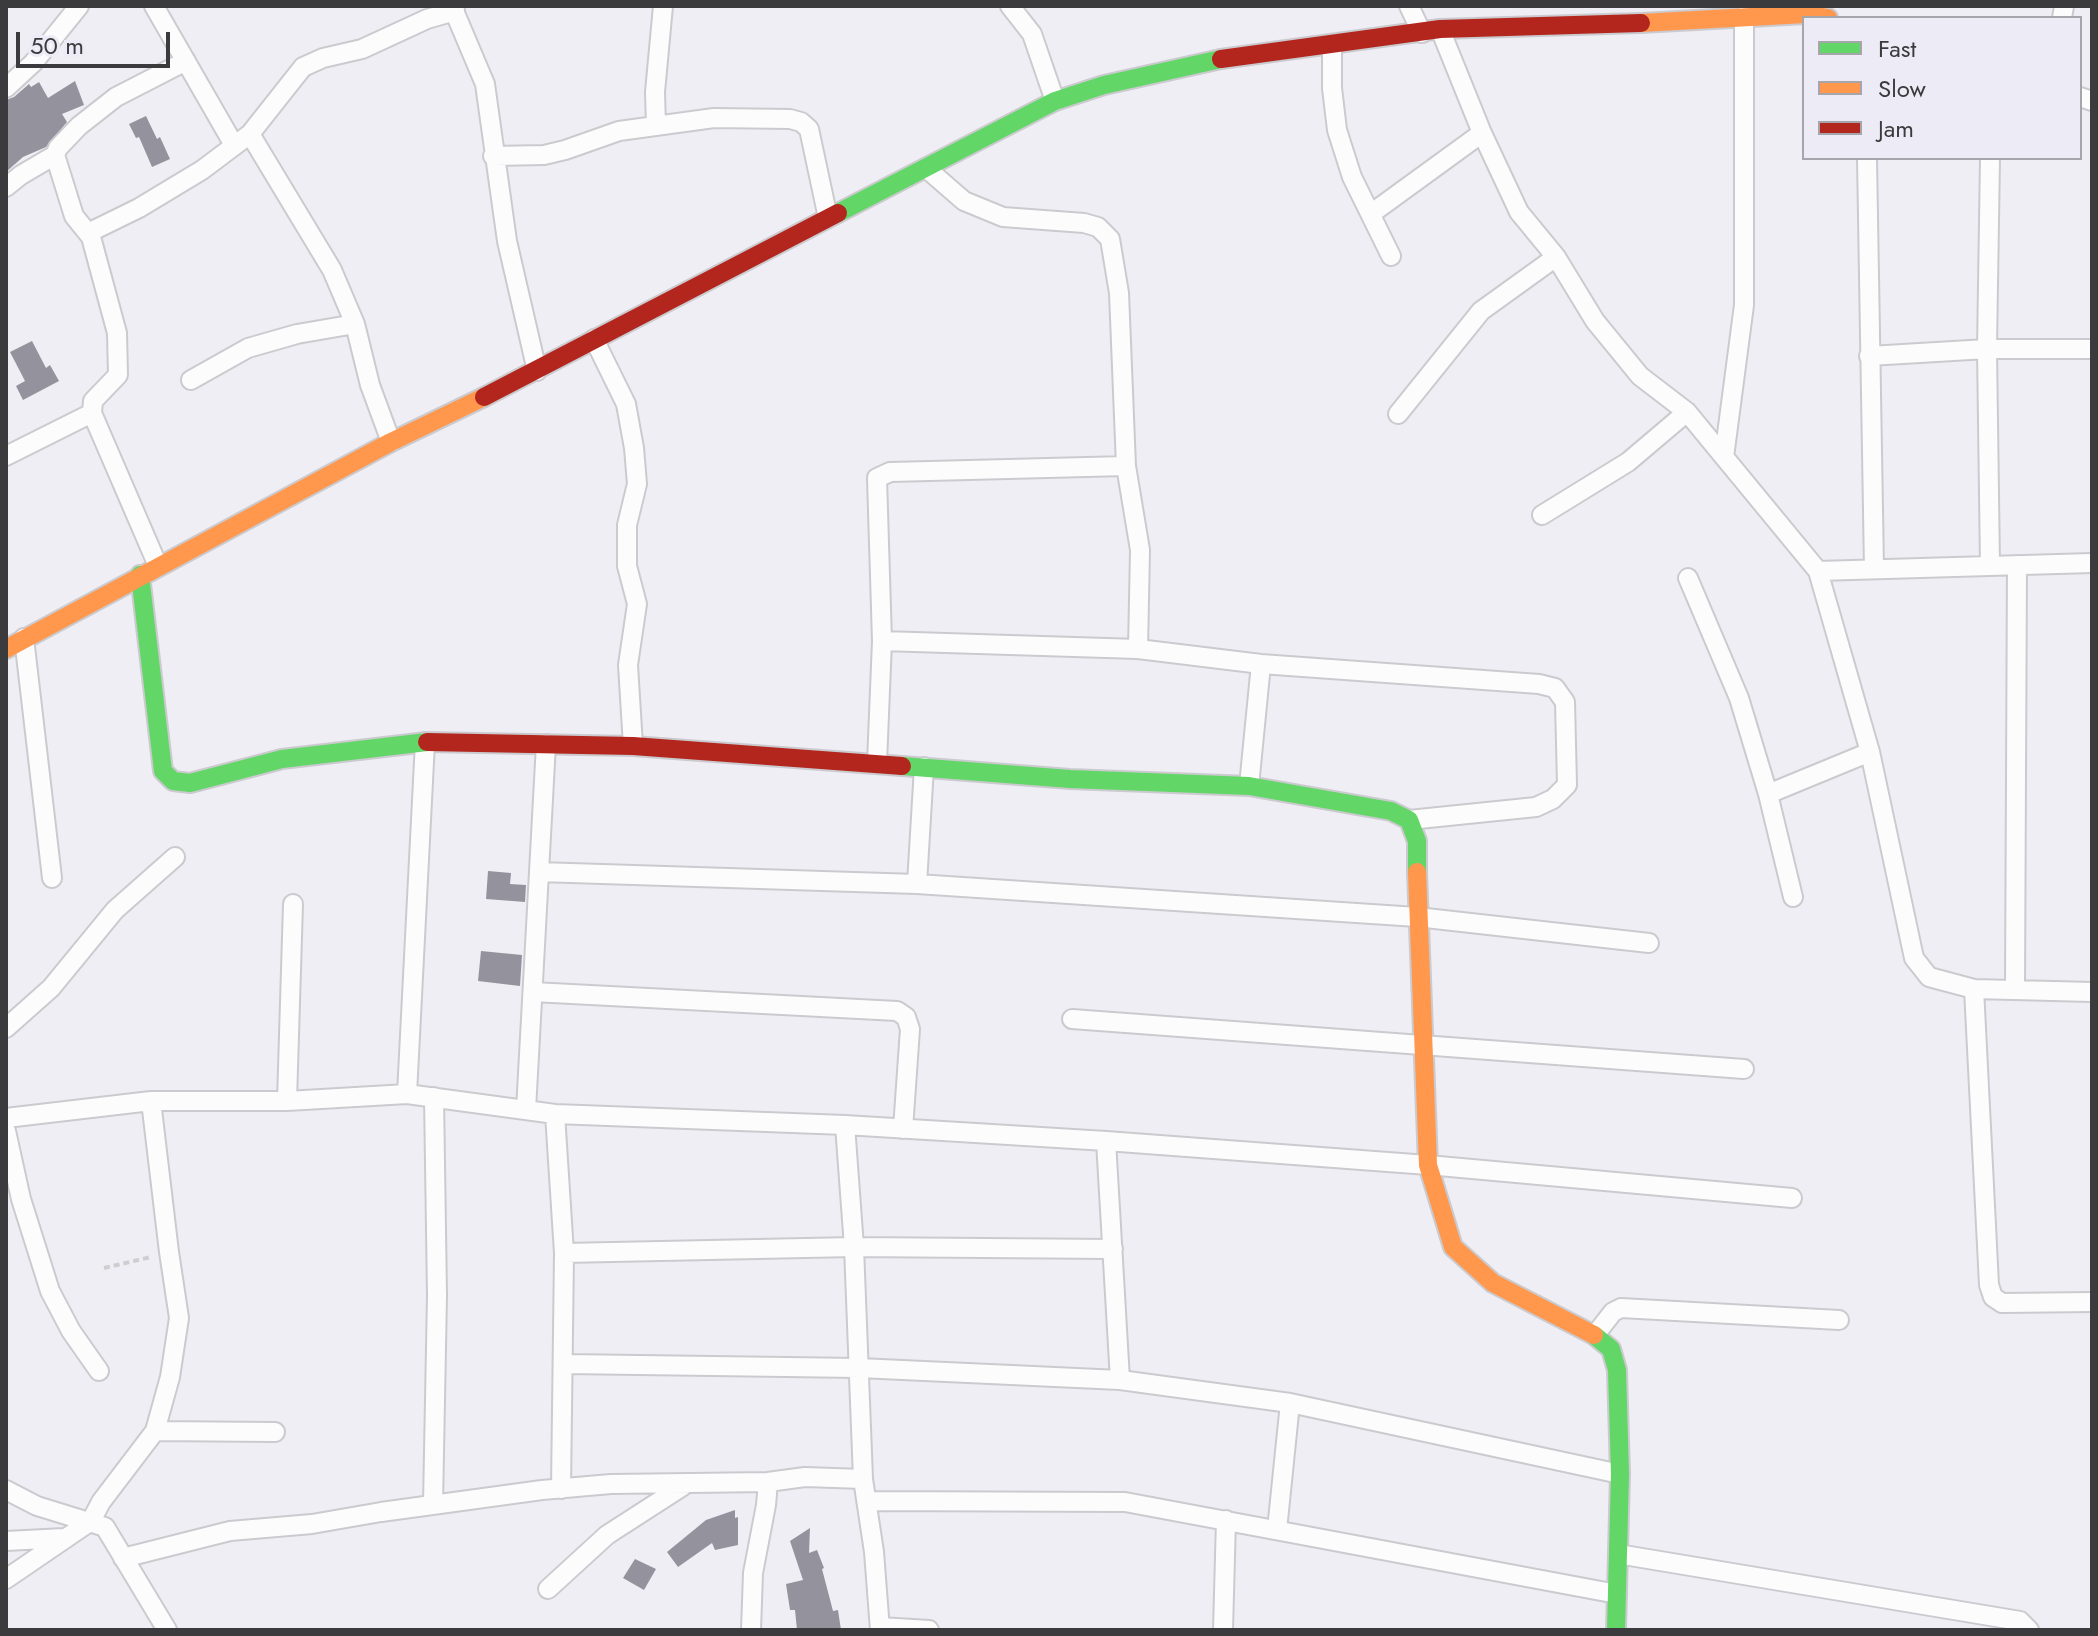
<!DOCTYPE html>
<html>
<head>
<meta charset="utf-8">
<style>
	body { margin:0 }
	#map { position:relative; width:2098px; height:1636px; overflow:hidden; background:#efeef4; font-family:Jost,sans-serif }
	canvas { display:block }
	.frame { position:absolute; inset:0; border:8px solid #3b3b3e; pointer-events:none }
	.legend { position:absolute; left:1802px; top:16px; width:280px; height:144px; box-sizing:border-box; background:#edecf6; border:2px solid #a6a5ac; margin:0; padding:10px 14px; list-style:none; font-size:24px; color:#3b3b3e }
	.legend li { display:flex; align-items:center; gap:16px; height:40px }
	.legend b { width:40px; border:2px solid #a6a5ac }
	.scale { position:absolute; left:16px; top:32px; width:154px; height:36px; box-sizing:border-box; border:4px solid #3b3b3e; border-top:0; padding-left:10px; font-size:24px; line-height:28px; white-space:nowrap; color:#3b3b3e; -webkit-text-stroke:6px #edecf6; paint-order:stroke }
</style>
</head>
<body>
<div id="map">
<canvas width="2098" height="1636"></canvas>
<div class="frame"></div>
<ul class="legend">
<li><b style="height:10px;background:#63d668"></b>Fast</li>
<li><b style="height:10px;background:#ff974d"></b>Slow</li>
<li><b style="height:10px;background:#b3261e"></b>Jam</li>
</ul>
<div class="scale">50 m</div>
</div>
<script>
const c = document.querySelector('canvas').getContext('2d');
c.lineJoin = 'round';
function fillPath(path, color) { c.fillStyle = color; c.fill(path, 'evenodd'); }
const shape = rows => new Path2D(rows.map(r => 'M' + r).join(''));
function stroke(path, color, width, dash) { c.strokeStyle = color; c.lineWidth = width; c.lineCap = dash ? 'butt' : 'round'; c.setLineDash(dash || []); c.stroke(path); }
fillPath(shape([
	[75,81,84,105,62,114,67,122,46,147,23,157,6,172,6,100,14,97,29,84,31,87,39,82,48,98],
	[146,116,157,139,160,137,170,159,152,167,139,137,136,138,129,124],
	[32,341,46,368,50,365,59,381,23,400,16,386,25,381,10,352],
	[488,871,511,873,510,884,526,885,525,902,486,899],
	[481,951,522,955,520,986,478,981],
	[735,1510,735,1518,738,1517,738,1545,715,1550,712,1543,678,1567,667,1552,706,1520],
	[810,1528,809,1553,817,1550,824,1568,822,1569,833,1611,838,1610,841,1630,797,1630,795,1610,790,1610,786,1584,803,1580,790,1541],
	[635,1559,656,1569,644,1590,623,1578]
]), '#94939d');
const street = shape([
	[154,6,234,145],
	[452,6,485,84,507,241,537,371],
	[1010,6,1032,34,1055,101],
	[1409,6,1422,33],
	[2062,18,2064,6],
	[1440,29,1482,133,1519,212,1556,257,1595,321,1640,376,1687,412,1818,571,1870,752,1914,958,1929,977,1974,989,2092,992],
	[1332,44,1332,88,1337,130,1352,177,1391,256],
	[6,88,33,63,79,6],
	[2080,97,2092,101],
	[656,126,655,92,663,6],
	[250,134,332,270,355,324,370,385,391,442],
	[55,155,74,216,91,237,117,333,118,375,93,401,92,413,158,566],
	[493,156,544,155,565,150,619,131,714,118,790,119,801,122,809,129,828,218],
	[1867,158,1874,569],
	[1990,158,1987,349,1990,566],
	[926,168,964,201,1003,217,1084,223,1098,227,1110,239,1119,293,1126,466,1140,550,1138,649],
	[6,187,21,175,55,155,58,148,79,126,116,97,186,61],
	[1372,213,1482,133],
	[88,233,139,208,202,170,250,134,303,67,323,58,362,49,427,19,455,11],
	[594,339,626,404,634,448,637,484,627,525,627,566,637,604,628,665,633,746],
	[1869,356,1987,349,2092,349],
	[191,380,248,348,297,334,355,324],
	[1398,414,1481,311,1556,257],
	[6,456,92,413],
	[1724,457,1744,305,1744,16],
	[1542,515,1628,462,1687,412],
	[1818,571,2092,563],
	[1688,578,1739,698,1768,794,1793,897],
	[24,638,52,878],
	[882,641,1138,649,1261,664,1539,684,1555,688,1565,702,1567,785,1553,799,1536,807,1409,820],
	[877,763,882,641,877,478,890,472,1126,466],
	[1249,786,1261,664],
	[1768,794,1870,752],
	[539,872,917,884,1417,917,1649,943],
	[917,884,924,767],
	[1974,989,1989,1285,1993,1297,2002,1303,2092,1302],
	[2015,989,2017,565],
	[533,992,897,1011,906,1017,910,1029,903,1129],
	[1072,1019,1744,1069],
	[6,1028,51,988,115,910,175,857],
	[407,1094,425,742],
	[287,1101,293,904],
	[526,1110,546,744],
	[555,1114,564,1253,561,1489],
	[6,1118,151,1101,287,1101,407,1094,555,1114,845,1125,1106,1141,1428,1165,1792,1198],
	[845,1125,854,1247,863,1479,874,1552,880,1630],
	[6,1131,21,1199,50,1291,71,1331,99,1371],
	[564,1253,854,1247,1113,1249],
	[1595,1335,1613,1312,1621,1308,1839,1320],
	[565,1364,859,1368,1120,1380,1106,1141],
	[1120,1380,1290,1403,1620,1474],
	[155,1431,275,1432],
	[6,1490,37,1506,105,1527,167,1630],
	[867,1501,1125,1502,1617,1594],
	[433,1505,437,1295,434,1097],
	[1277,1530,1290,1403],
	[6,1541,64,1538],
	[1618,1554,2020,1621,2029,1630],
	[123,1558,230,1531,312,1524,381,1512,542,1490,611,1484,768,1482,805,1477,863,1479],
	[6,1579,91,1521,101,1502,155,1431,170,1377,179,1318,169,1252,151,1101],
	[548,1589,607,1535,683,1486],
	[880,1627,929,1630],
	[751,1630,753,1573,766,1505,768,1482],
	[1223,1630,1226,1520]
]);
const fast = shape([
	[838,213,1055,101,1104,85,1221,59],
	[140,575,163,771,173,781,190,783,282,759,427,742],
	[902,766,1070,779,1249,786,1391,811,1409,820,1417,841,1417,872],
	[1594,1335,1611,1349,1617,1370,1620,1474,1616,1630]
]);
const slow = shape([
	[1641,23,1805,14,1828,18],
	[6,649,391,442,484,397],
	[1417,872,1428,1165,1453,1247,1493,1283,1594,1335]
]);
const jam = shape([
	[1221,59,1440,29,1641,23],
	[484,397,838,213],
	[427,742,633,746,902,766]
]);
stroke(street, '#cbcbcf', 22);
stroke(fast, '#cbcbcf', 22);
stroke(slow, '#cbcbcf', 22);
stroke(jam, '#cbcbcf', 22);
stroke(shape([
	[104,1268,151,1257]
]), '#ceced0', 4, [6, 4]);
stroke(street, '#fdfcfd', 18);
stroke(fast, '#63d668', 18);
stroke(slow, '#ff974d', 18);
stroke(jam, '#b3261e', 18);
</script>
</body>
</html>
